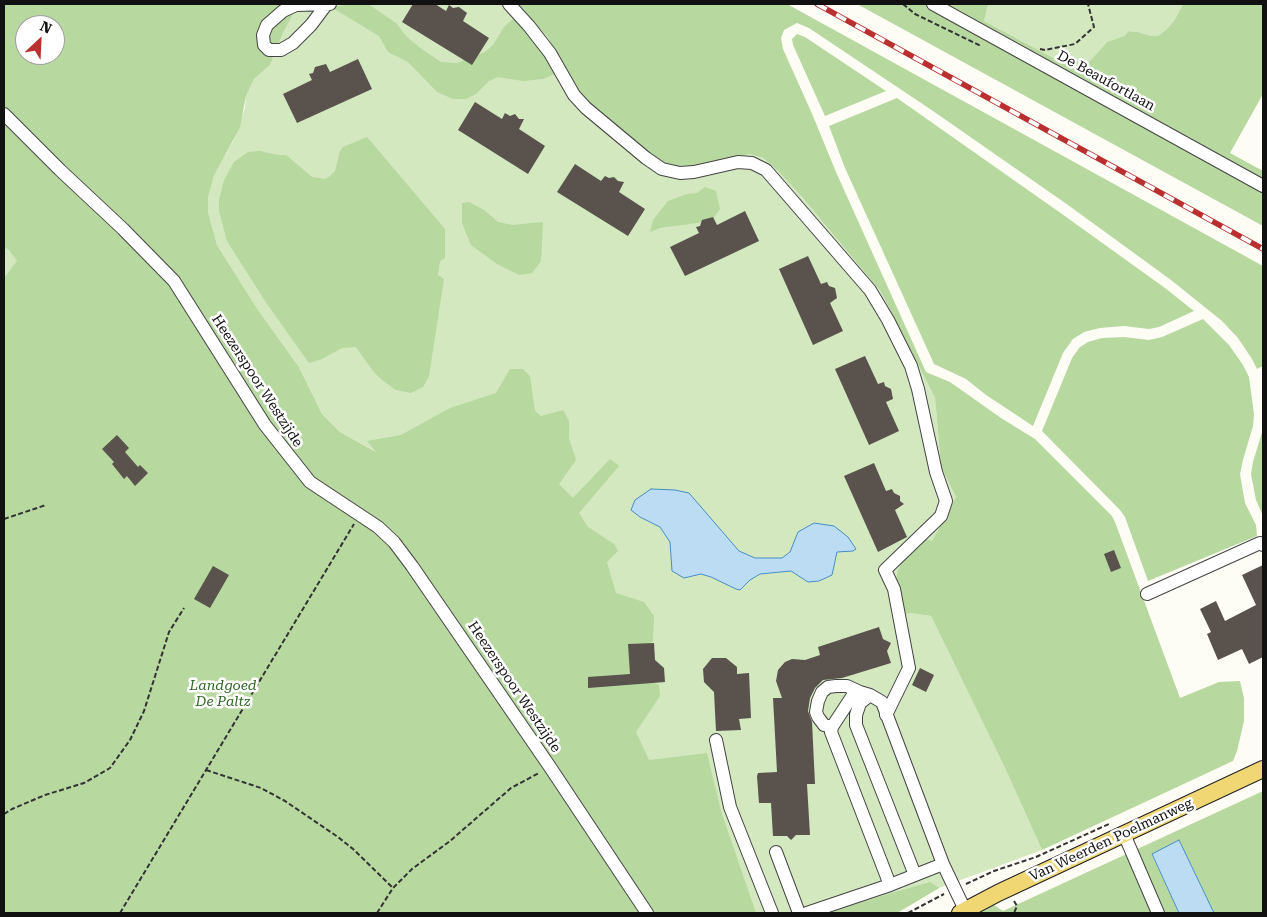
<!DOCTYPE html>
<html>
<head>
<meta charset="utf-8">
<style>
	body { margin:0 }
	#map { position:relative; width:1267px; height:917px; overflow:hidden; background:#fefdf5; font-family:"Roboto Serif",serif }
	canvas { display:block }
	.frame { position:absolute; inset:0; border:5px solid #111; pointer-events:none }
	.north { position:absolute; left:15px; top:15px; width:50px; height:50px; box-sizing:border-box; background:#fff; border:1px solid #a0a0a0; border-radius:50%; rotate:25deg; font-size:14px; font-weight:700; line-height:20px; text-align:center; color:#111 }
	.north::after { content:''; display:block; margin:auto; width:18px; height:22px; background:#ba2f30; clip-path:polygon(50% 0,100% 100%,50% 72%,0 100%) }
</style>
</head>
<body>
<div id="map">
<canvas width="1267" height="917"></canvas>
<div class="frame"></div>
<div class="north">N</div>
</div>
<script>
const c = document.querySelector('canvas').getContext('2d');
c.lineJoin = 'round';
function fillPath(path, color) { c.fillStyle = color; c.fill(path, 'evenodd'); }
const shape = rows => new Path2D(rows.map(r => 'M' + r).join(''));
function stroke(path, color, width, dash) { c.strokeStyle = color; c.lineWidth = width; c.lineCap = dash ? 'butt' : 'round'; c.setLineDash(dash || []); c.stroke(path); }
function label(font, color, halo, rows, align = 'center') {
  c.font = font + ' "Roboto Serif",serif'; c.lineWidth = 5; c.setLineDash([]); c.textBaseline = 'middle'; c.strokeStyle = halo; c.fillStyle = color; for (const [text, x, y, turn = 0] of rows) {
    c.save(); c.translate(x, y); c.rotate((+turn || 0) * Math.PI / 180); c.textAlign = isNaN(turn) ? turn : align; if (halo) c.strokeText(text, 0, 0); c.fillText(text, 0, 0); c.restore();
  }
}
fillPath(shape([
	[305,4,516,4,548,36,564,68,732,158,749,154,763,158,778,171,802,197,881,292,935,398,941,467,956,497,932,541,910,613,931,616,1005,768,1042,850,939,888,897,913,4,913,4,121,241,400,378,453,340,432,322,414,299,367,258,310,217,245,208,212,208,198,214,176,233,141,245,108,246,96,254,79,270,65,283,33,294,13],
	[986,4,1183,4,1174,21,1166,30,1158,36,1151,36,1138,32,1129,31,1124,36,1107,42,1089,62,1067,59,1061,62,984,21,988,5]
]), '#d3e8bf');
fillPath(shape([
	[4,4,305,4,294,13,283,33,270,65,254,79,246,96,240,127,214,176,208,198,208,212,217,245,258,310,299,367,322,414,340,432,376,452,367,441,401,435,450,408,496,393,510,369,523,369,530,376,535,411,541,416,563,410,569,421,569,438,576,460,559,484,573,498,610,459,619,466,579,513,588,527,614,544,618,551,607,562,616,593,644,602,654,616,653,641,632,657,641,676,659,685,660,696,636,732,649,760,707,753,721,811,756,913,4,913,4,278,17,261,9,250,4,247],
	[25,25,55,25,55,55,25,55],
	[354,4,368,4,396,23,407,37,419,47,441,62,457,63,485,52,493,45,504,27,514,18,539,43,555,74,543,79,523,81,498,77,489,81,476,94,466,99,453,99,437,92,408,62,388,52,379,36,331,7],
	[516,4,787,4,1263,266,1263,366,1257,369,1252,359,1238,338,1222,321,1171,280,1068,205,933,111,809,28,797,23,784,30,781,38,783,49,813,116,836,172,926,372,950,382,1001,418,1035,439,1112,516,1115,522,1180,698,1219,682,1240,681,1244,698,1244,721,1237,751,1233,761,1042,850,1005,768,931,616,910,613,906,614,896,580,898,570,906,555,926,539,932,541,956,497,941,467,935,398,881,292,802,197,778,171,763,158,749,154,704,167,671,168,653,160,579,95,548,37],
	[857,4,986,4,988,5,984,21,1061,62,1067,59,1089,62,1107,42,1124,36,1129,31,1138,32,1151,36,1158,36,1166,30,1174,21,1183,4,1263,4,1263,94,1230,153,1263,171,1263,226],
	[797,34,805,37,886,91,825,116,793,45,792,39],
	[897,98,1062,214,1165,288,1194,311,1159,327,1149,329,1124,326,1100,328,1084,332,1073,339,1063,353,1033,426,986,395,966,379,934,364,845,168,829,126],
	[367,137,445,229,445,258,440,261,438,275,444,279,429,376,423,387,411,393,396,390,382,380,373,371,356,347,342,348,322,359,309,363,267,304,227,241,219,211,219,200,224,180,234,162,248,152,260,151,278,155,286,155,312,177,325,179,330,176,335,171,340,151,343,147],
	[705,187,716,191,720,209,711,221,660,228,650,232,653,220,668,201,687,194,697,193],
	[469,202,484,210,498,222,512,225,543,222,541,261,532,273,519,275,497,264,471,245,462,223,462,203],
	[1203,319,1229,345,1243,365,1249,377,1254,414,1253,426,1243,460,1240,474,1245,503,1256,525,1257,536,1148,581,1125,517,1120,510,1042,431,1072,358,1080,347,1088,342,1102,338,1124,337,1149,340,1162,337],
	[1263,429,1263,516,1256,500,1251,474,1253,462],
	[1263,791,1263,913,1214,913,1179,840,1152,855,1179,913,976,913,994,905,1003,911],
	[930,882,939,888,897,913,822,913]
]), '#b7d89f');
const water = shape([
	[651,489,675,490,689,493,739,551,755,558,782,558,790,552,798,532,814,523,834,526,848,537,856,549,853,551,837,552,832,575,819,581,808,582,791,571,760,574,750,580,740,590,736,589,711,577,701,574,684,578,672,571,670,542,660,527,640,517,631,510,635,500,651,489],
	[1179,840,1214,913,1179,913,1152,854,1179,840]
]);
fillPath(water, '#bcdcf3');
stroke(water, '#478ec6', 1);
fillPath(shape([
	[413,4,435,4,446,11,449,5,453,8,459,7,467,13,463,21,489,38,472,65,402,22],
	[358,59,372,89,297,123,283,94,312,80,309,74,313,73,315,67,326,64,330,72],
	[475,102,502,119,505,113,510,116,515,114,519,119,524,119,519,129,545,146,528,174,458,130],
	[575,164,601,181,605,176,609,178,614,177,618,181,624,182,619,192,645,209,628,236,557,192],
	[745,211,759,241,685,276,670,247,699,233,696,227,700,226,702,220,713,217,717,225],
	[808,256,821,284,827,282,829,286,835,288,837,298,830,303,843,331,813,345,779,269],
	[865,356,878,384,884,382,885,386,891,389,893,399,886,402,899,431,869,445,835,369],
	[117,435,129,448,125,452,138,467,140,465,148,473,135,486,127,476,124,479,112,464,114,462,102,449],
	[874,463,886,491,892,489,894,493,900,496,900,501,904,504,895,510,907,537,878,552,844,476],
	[1114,550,1121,568,1111,572,1104,554],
	[1263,565,1263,657,1249,664,1242,649,1218,660,1207,634,1211,632,1200,609,1216,601,1225,621,1256,605,1242,575],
	[213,566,229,575,210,608,194,599],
	[879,627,883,639,891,643,887,651,891,663,842,678,823,680,815,688,810,698,808,711,812,722,815,784,807,784,810,835,796,835,791,840,787,836,773,836,771,803,759,803,757,776,758,773,777,772,773,698,782,698,776,681,778,670,785,662,792,659,805,660,820,655,818,647],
	[654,643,655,660,664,668,665,682,588,688,588,677,630,674,628,644],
	[712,658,726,658,737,667,737,674,749,673,751,718,739,719,741,730,716,731,714,692,704,682,703,669],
	[920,668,934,675,926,692,912,685]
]), '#59524d');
const minor = shape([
	[509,4,529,26,550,53,574,95,586,108,646,158,662,169,680,173,694,172,738,162,752,163,766,170,870,290,888,320,911,366,918,389,936,472,946,501,941,516,885,570,894,589,909,668,886,715],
	[933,4,1263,186],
	[326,5,311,25,293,43,281,50,269,50,264,45,263,35,267,25,283,11,296,5,330,4],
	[4,114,60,170,123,229,174,281,265,425,310,482,378,527,394,542,412,566,550,767,647,913],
	[1147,594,1260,543,1263,545],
	[870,695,860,703,856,715,856,725,915,875],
	[832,727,824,725,818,717,816,712,818,701,822,692,828,687,836,686,847,686,860,692],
	[716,740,730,807,772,913],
	[1124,834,1158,913],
	[776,852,799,913],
	[943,864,890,885,831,732,832,727,853,695,860,692,870,695,882,702,943,864,965,910],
	[807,913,890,885]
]);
const major = shape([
	[960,913,998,893,1263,769]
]);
stroke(minor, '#444', 14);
stroke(major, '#222', 18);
stroke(shape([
	[903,4,915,14,981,46],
	[1040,49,1045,50,1075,44,1094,27,1088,4],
	[4,519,46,505],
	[206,770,261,788,285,801,338,837,353,849,393,888],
	[4,814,12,809,45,795,84,783,110,768,130,740,144,711,169,632,184,608],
	[966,884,994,871,1036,857,1109,824],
	[1014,901,1017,906,1014,913],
	[120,913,354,524],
	[377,913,393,888,412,869,450,841,511,788,539,773],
	[908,913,944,894]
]), '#333', 2, [5, 2.5]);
stroke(minor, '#fff', 12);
stroke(major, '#f1d773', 16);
const rail = shape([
	[817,4,1263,249]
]);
stroke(rail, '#ba2f30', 5.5);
stroke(rail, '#fff', 4, [11]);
label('14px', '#111', '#fff', [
	["De Beaufortlaan",1106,81,29],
	["Heezerspoor Westzijde",257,381,57],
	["Heezerspoor Westzijde",514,687,56],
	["Van Weerden Poelmanweg",1111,840,-25]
]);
label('italic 14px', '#2e6623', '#fff', [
	["Landgoed",223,686],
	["De Paltz",223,702]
]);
</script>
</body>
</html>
